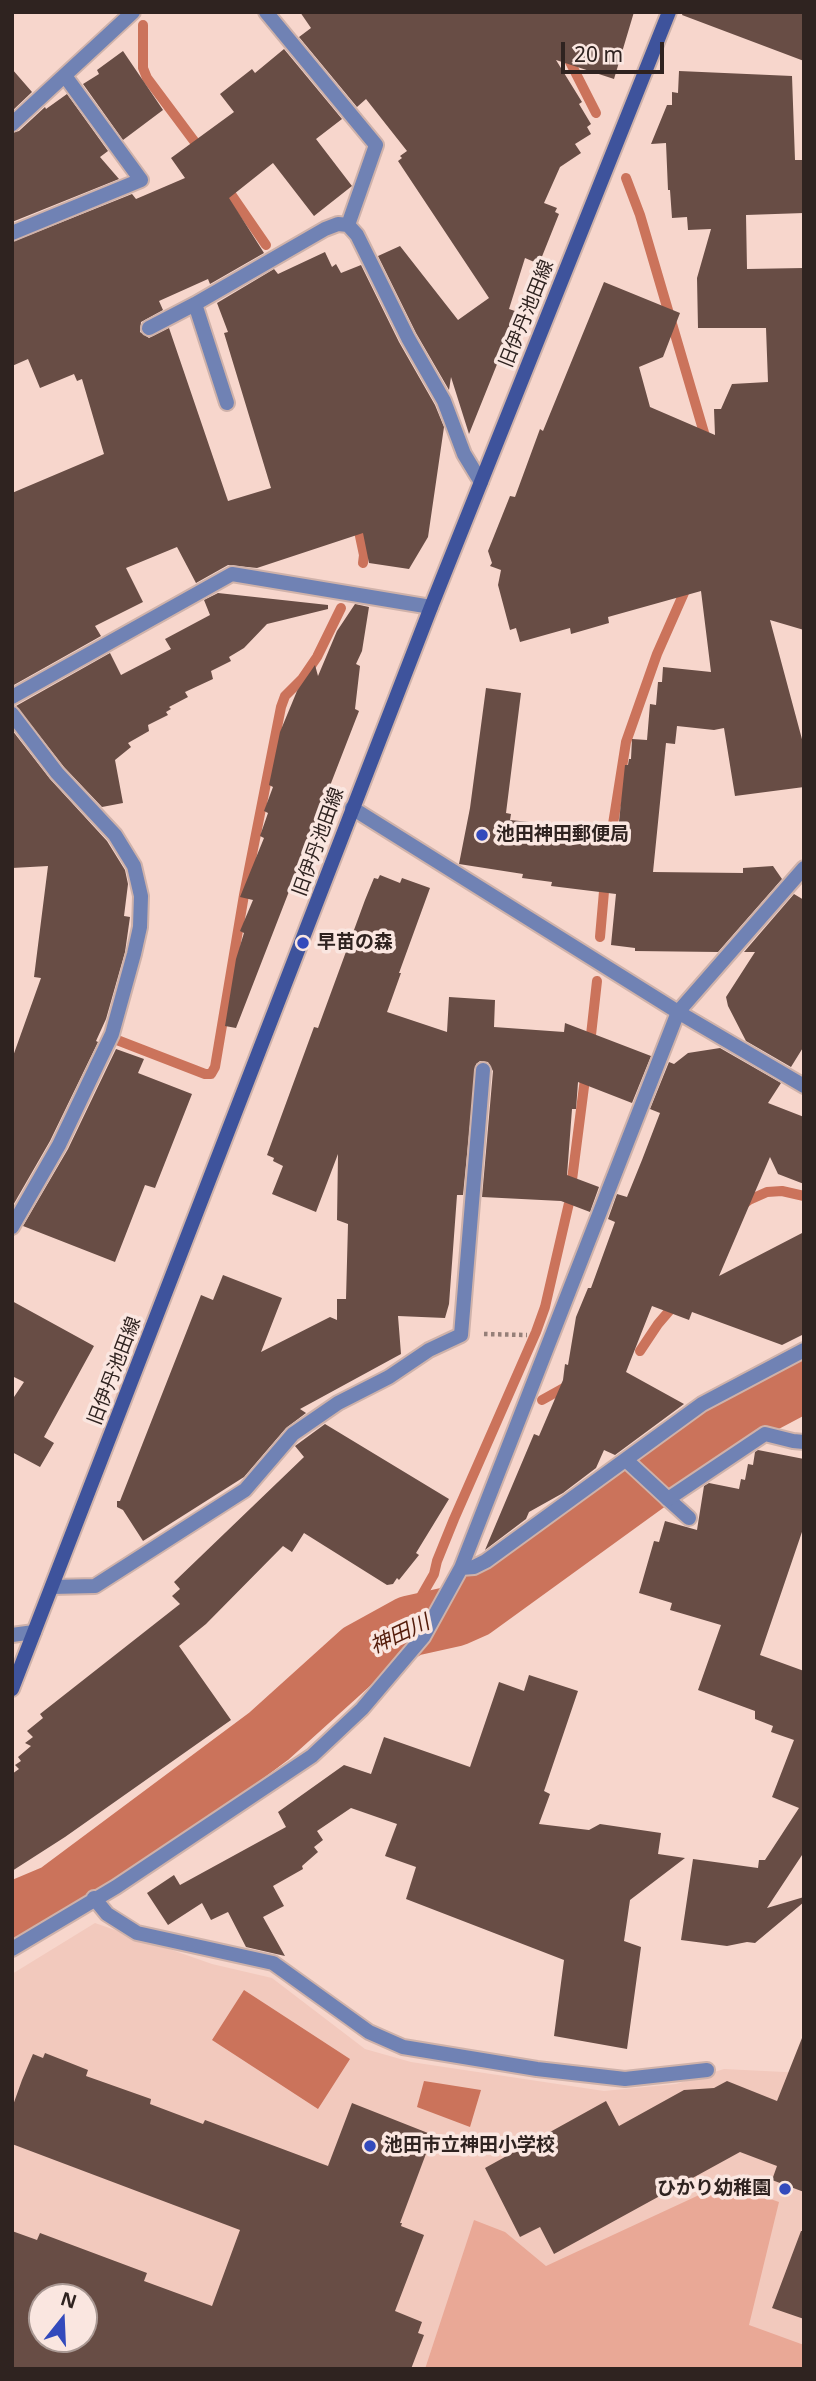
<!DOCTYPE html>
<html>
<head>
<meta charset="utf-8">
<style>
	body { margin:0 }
	#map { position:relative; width:816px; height:2381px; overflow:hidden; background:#f7d6cc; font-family:"Noto Sans",sans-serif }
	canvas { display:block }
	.frame { position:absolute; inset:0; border:14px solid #2f2320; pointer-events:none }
	.north { position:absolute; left:28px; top:2283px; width:70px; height:70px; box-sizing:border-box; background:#fae6e0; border:2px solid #a99893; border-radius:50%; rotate:18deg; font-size:19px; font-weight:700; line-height:28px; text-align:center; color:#2f2320 }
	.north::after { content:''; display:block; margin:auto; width:24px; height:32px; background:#334abc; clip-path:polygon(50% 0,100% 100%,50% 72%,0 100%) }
	.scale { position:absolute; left:561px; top:42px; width:103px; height:32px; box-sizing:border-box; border:4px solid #2f2320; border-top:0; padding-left:9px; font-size:21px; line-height:24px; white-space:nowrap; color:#2f2320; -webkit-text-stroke:5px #fae6e0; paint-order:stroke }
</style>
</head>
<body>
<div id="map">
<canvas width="816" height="2381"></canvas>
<div class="frame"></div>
<div class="north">N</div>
<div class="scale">20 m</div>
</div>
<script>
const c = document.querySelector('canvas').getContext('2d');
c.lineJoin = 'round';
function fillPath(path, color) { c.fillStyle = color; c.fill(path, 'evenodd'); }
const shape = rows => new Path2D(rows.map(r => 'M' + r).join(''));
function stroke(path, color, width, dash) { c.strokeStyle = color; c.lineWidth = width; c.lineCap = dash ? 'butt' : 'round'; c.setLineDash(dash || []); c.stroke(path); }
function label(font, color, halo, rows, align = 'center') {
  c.font = font + ' "Noto Sans","Noto Sans JP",sans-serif'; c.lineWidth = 7; c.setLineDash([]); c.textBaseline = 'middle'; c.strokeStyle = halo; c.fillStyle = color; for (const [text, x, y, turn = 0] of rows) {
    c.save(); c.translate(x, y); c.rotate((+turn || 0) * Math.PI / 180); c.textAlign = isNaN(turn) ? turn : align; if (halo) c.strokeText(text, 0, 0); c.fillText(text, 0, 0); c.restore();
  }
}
fillPath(shape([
	[95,1923,212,1964,272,1978,365,2049,411,2062,604,2091,676,2084,724,2069,804,2073,804,2369,47,2369,12,2355,12,1974],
	[42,2297,84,2297,84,2339,42,2339]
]), '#f2c9bd');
fillPath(shape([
	[725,2183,779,2202,749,2325,804,2345,804,2369,425,2369,474,2220,505,2232,546,2266]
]), '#e9a896');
fillPath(shape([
	[244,1990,350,2059,318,2109,212,2040],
	[424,2081,481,2090,470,2127,417,2107]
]), '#cb735b');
stroke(shape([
	[143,25,143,68,147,78,203,153],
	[566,54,596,113],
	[626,178,640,215,707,443],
	[224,184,266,245],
	[357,522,364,555,363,563],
	[610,843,626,742,657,654,687,586],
	[600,937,605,880],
	[117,1040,205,1074,211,1074,215,1067,244,895,281,707,285,696,302,679,317,657,341,608],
	[590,1044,597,981],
	[741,1206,749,1200,767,1192,782,1191,804,1196],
	[640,1351,658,1324,676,1303],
	[542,1400,569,1385],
	[397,1633,410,1616,434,1574,437,1561,454,1519,536,1332,545,1307,569,1203,586,1071]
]), '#cb735b', 10);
stroke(shape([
	[12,1913,57,1894,269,1736,361,1653,410,1626,455,1616,473,1608,738,1416,804,1381]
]), '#cb735b', 61);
fillPath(shape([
	[300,12,634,12,614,79,556,60,582,102,579,104,591,124,587,127,591,134,575,144,581,153,560,167,544,203,557,208,555,212,559,214,539,264,525,258,509,309,518,312,469,434,451,377,449,390,416,333,378,256,400,246,458,320,489,298,398,161,402,158,400,156,407,151,366,99,357,107,299,37,311,28],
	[683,12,804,12,804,61,682,15],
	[284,49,342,119,316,139,352,186,314,216,273,163,229,198,264,253,210,284,208,279,159,301,163,310,141,322,140,332,149,338,169,328,228,501,271,488,224,333,228,332,217,303,274,269,278,274,325,252,332,267,336,264,341,273,361,265,399,342,435,405,444,427,428,537,409,569,369,563,363,533,257,568,228,565,196,583,177,547,126,568,143,602,95,626,101,636,12,686,12,493,104,454,82,379,77,381,74,374,40,388,28,359,12,366,12,242,132,194,136,199,185,178,171,158,234,112,220,94,252,69,255,73],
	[123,51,163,110,123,140,83,84,99,74,97,70],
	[12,69,32,92,12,111],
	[679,71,792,76,795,160,804,160,804,213,746,215,747,269,804,268,804,630,770,620,803,743,804,787,735,796,724,728,714,730,677,726,675,744,666,743,653,872,743,873,743,868,773,866,782,879,718,952,635,951,635,948,611,945,616,894,551,886,552,882,522,878,523,874,459,864,470,808,486,688,521,693,506,813,511,814,510,820,618,831,625,765,628,765,629,759,631,759,632,739,647,740,650,704,656,705,658,682,662,682,663,667,711,672,701,591,608,617,609,623,571,634,570,628,520,642,516,628,510,630,498,585,501,570,490,566,492,563,488,551,510,496,515,497,540,429,543,431,604,282,680,313,663,357,639,367,650,407,715,435,714,409,721,409,732,384,768,382,766,328,698,328,697,278,711,229,688,230,687,217,672,218,670,190,668,190,666,143,651,144,667,105,672,105,672,92,678,93],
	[67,94,108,151,100,157,119,179,12,222,12,133,19,131,45,107,46,109],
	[218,593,328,605,328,609,267,624,244,648,229,657,231,661,211,671,213,679,185,692,188,697,169,707,171,709,166,712,168,715,148,725,149,731,128,743,131,747,115,760,123,803,102,807,64,767,16,706,110,653,121,675,171,649,165,639,210,615,204,600],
	[355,604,369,607,362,651,356,664,360,666,355,709,359,711,236,1028,225,1026,236,959,244,933,240,931,253,900,240,897,264,838,260,836,268,813,264,811,273,787,269,785,280,732,297,691,315,665,318,676,337,631],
	[12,730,50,779,107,841,125,870,128,884,124,916,130,917,125,952,106,1019,96,1041,98,1042,50,1141,12,1207,12,1059,41,978,34,977,48,866,12,868],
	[380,875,400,883,402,878,430,888,399,973,401,973,387,1012,447,1032,449,997,495,1000,494,1027,564,1032,565,1023,651,1056,632,1103,578,1082,576,1109,572,1109,567,1175,599,1187,590,1212,561,1201,482,1197,493,1071,488,1062,480,1061,476,1064,463,1195,457,1195,449,1304,445,1318,398,1316,401,1354,300,1409,306,1413,286,1428,244,1477,143,1541,123,1510,117,1507,117,1501,120,1501,201,1295,213,1300,223,1275,282,1298,261,1352,330,1317,337,1320,337,1299,346,1299,348,1224,337,1220,338,1154,316,1212,272,1194,283,1166,273,1161,274,1158,267,1155,314,1027,318,1028,365,900,374,878,378,879],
	[794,894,804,900,804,1046,791,1067,746,1041,728,1006,726,997,755,952,744,952],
	[720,1048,781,1083,768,1103,804,1117,804,1184,778,1174,770,1157,719,1276,804,1232,804,1334,782,1345,692,1312,689,1320,652,1306,626,1372,684,1404,615,1455,604,1450,596,1468,563,1493,529,1512,526,1519,485,1550,534,1434,539,1436,563,1380,565,1364,568,1365,576,1317,588,1288,591,1288,615,1222,608,1219,617,1194,627,1197,642,1160,660,1113,650,1109,669,1062,674,1064,688,1053],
	[116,1049,144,1059,138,1073,192,1094,155,1188,145,1185,115,1262,23,1226,68,1149],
	[12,1301,94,1346,44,1437,54,1443,40,1467,12,1452,12,1400,24,1382,12,1376],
	[325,1424,449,1499,416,1553,419,1555,399,1580,397,1578,393,1584,387,1585,304,1533,292,1552,283,1546,206,1624,179,1646,231,1720,65,1837,12,1871,12,1774,19,1769,15,1765,21,1761,18,1757,31,1746,25,1743,33,1737,27,1731,43,1718,40,1714,180,1604,172,1596,180,1589,174,1582,304,1457,295,1446],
	[758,1450,804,1459,804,1526,760,1655,804,1671,804,1852,767,1908,804,1897,804,1902,755,1943,747,1942,727,1946,681,1940,693,1859,758,1868,759,1860,765,1860,799,1808,772,1797,794,1740,771,1732,773,1726,755,1719,755,1711,698,1690,721,1625,670,1610,672,1603,639,1593,654,1541,659,1542,665,1521,697,1530,704,1486,709,1483,739,1489,741,1479,745,1480,748,1464,753,1465,755,1452],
	[529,1675,578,1691,544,1791,550,1794,539,1824,589,1830,600,1824,661,1833,658,1854,685,1858,630,1900,624,1941,641,1947,627,2049,554,2036,564,1960,406,1899,416,1867,385,1856,397,1824,351,1808,317,1831,323,1840,314,1847,318,1852,302,1866,303,1869,273,1886,284,1906,263,1917,285,1956,246,1947,228,1912,211,1920,202,1903,168,1925,147,1893,174,1875,180,1885,286,1827,278,1812,344,1765,371,1774,384,1737,470,1767,499,1682,524,1691],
	[802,2038,804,2038,804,2192,772,2180,777,2166,740,2152,554,2254,540,2227,520,2237,485,2168,606,2101,619,2126,684,2090,714,2088,727,2081,777,2101],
	[45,2053,88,2070,86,2076,151,2099,150,2104,203,2124,205,2120,328,2166,352,2103,433,2135,400,2223,402,2223,401,2226,424,2235,395,2311,422,2322,418,2333,424,2335,411,2369,12,2369,12,2231,37,2240,40,2233,147,2273,144,2281,212,2306,240,2230,12,2144,12,2108,22,2080,33,2054,43,2058],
	[42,2297,84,2297,84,2339,42,2339],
	[801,2231,804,2231,804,2319,772,2308]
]), '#684d45');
const lane = shape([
	[668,1499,689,1518],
	[52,1587,95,1586,245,1490,293,1434,338,1403,389,1377,429,1350,461,1335,483,1070],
	[12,1635,34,1632]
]);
const street = shape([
	[266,12,376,145,348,225,357,235,408,338,444,401,464,454,481,482],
	[12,124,133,12],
	[12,233,141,180,65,76],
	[195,304,227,403],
	[149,328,195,304,325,229,338,224,348,225],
	[12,697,232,574,431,607],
	[12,714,57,773,115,835,134,866,141,896,140,927,134,954,112,1034,59,1145,12,1227],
	[352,808,678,1012,804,1086],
	[626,1460,668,1499,765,1434,793,1441,804,1442],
	[461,1568,474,1567,486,1561,702,1404,804,1350],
	[94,1898,107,1914,137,1933,273,1963,369,2032,403,2047,537,2069,625,2079,707,2070],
	[12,1949,116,1887,312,1756,362,1709,423,1637,461,1568,678,1012,804,868]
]);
const secondary = shape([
	[12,1689,431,607,669,12]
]);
stroke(lane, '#cfb2aa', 18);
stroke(street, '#cfb2aa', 18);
stroke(secondary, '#cfb2aa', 18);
stroke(shape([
	[484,1334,527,1335]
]), '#957f78', 4.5, [3.5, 3.5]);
stroke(lane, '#7082b4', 14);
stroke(street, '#7082b4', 14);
stroke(secondary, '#3e539c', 14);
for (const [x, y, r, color] of [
	[482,835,7,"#334abc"],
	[303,943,7,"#334abc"],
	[370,2146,7,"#334abc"],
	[785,2189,7,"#334abc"]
]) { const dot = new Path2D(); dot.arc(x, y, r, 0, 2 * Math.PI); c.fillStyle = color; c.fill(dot); stroke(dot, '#fae6e0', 2.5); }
label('19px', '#2f2320', '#fae6e0', [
	["旧伊丹池田線",527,314,-68],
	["旧伊丹池田線",319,842,-70],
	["旧伊丹池田線",115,1371,-69]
]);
label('bold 19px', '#2f2320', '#fae6e0', [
	["池田神田郵便局",496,835],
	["早苗の森",317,943],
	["池田市立神田小学校",384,2146],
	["ひかり幼稚園",771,2189,"right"]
], 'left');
label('italic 21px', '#541c0b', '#fae6e0', [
	["神田川",400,1635,-25]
]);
</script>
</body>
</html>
